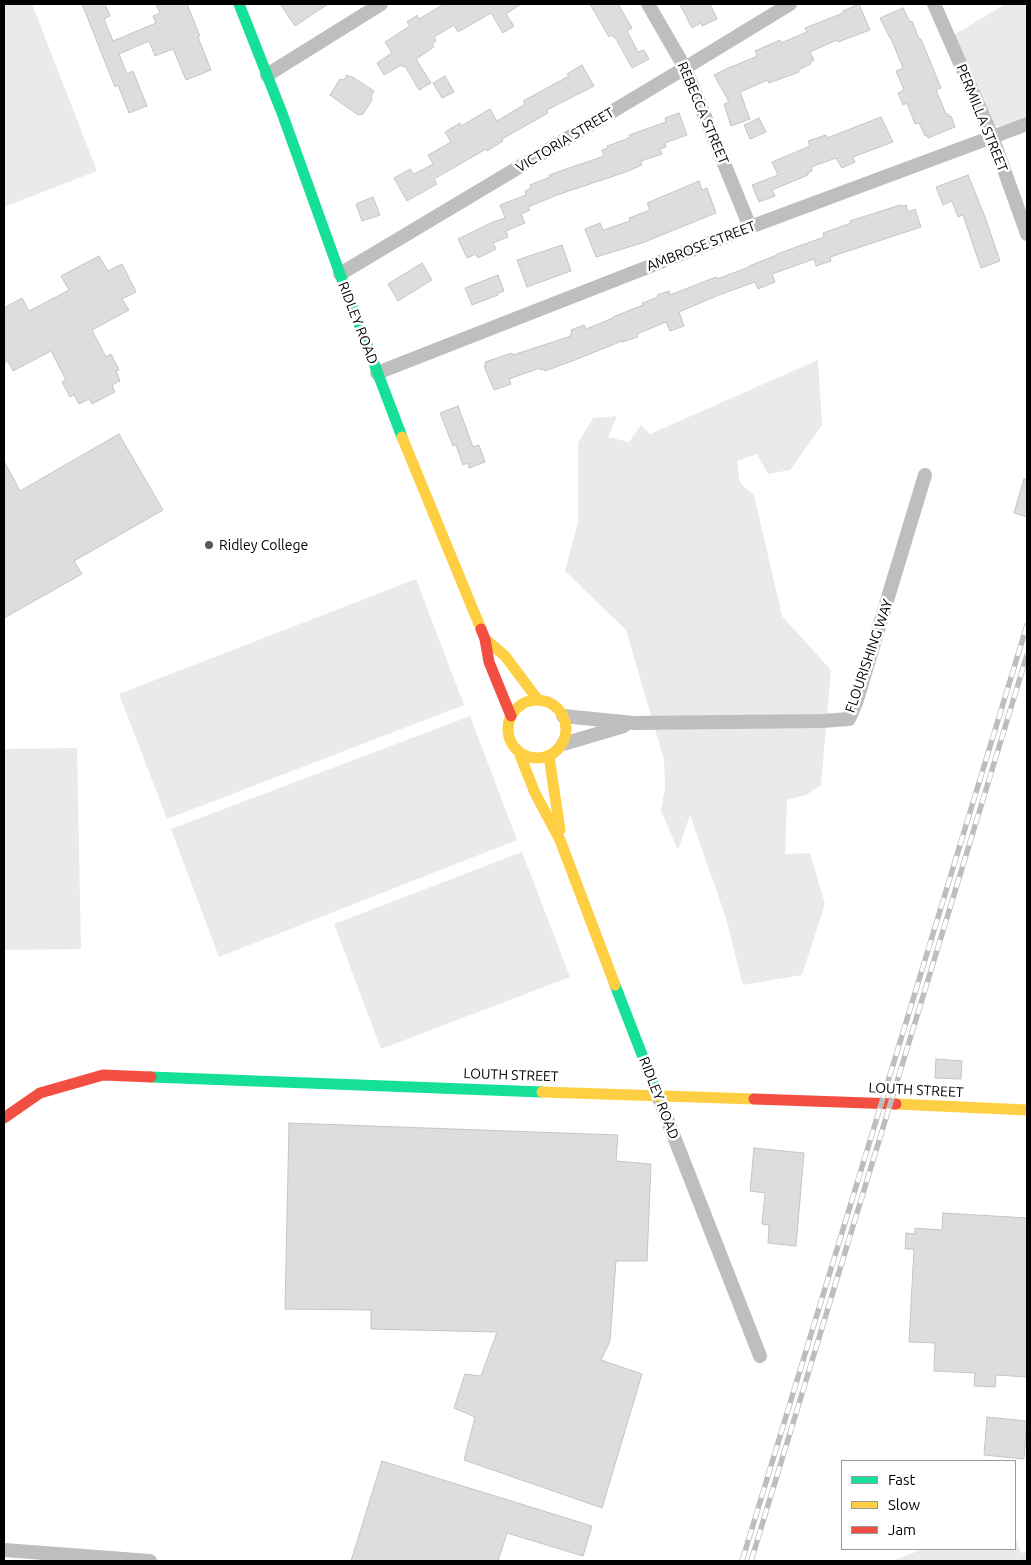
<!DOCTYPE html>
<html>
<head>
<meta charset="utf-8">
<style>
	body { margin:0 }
	#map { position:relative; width:1031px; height:1565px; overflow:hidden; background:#fff; font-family:Ubuntu,sans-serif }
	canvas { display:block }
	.frame { position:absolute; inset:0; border:5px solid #000; pointer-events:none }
	.legend { position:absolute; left:841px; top:1460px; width:175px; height:90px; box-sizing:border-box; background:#fff; border:1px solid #999; margin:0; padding:6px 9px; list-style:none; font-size:15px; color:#000 }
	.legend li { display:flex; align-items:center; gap:10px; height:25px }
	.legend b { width:25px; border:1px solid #999 }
</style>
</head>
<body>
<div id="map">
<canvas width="1031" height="1565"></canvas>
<div class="frame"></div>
<ul class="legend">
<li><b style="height:6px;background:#16e098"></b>Fast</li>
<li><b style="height:6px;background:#ffcf43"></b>Slow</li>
<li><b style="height:6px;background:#f24e42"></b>Jam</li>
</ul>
</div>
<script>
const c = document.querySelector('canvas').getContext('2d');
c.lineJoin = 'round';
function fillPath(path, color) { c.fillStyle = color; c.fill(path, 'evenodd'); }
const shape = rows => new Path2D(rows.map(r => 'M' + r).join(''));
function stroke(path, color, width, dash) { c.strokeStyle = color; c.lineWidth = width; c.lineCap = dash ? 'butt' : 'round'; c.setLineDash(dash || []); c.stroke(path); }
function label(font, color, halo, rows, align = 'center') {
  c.font = font + ' Ubuntu,sans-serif'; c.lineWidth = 5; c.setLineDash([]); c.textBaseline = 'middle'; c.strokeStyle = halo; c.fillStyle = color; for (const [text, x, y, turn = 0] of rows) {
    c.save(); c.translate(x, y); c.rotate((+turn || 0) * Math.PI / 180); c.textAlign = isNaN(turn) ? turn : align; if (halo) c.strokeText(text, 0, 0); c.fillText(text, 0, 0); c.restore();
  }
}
fillPath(shape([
	[4,4,32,4,97,171,4,207],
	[1005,4,1027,4,1027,116,1001,126,994,126,954,35],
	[818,360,822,425,790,470,768,474,757,454,737,461,740,483,754,495,782,616,831,670,821,785,806,795,787,800,785,854,810,853,825,904,802,975,743,985,726,918,690,815,678,850,661,811,665,788,664,760,626,630,565,571,578,522,578,443,593,418,617,416,608,437,629,442,641,425,650,434],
	[416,579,464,705,167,819,119,694],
	[470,716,517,840,219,957,171,829],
	[77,748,81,949,4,950,4,749],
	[522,852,570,977,381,1049,334,924],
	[1015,1537,1021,1553,1026,1552,1027,1561,892,1561,923,1549,1015,1549]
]), '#eaeaea');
const building = shape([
	[82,4,105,4,110,16,104,19,113,41,156,23,153,16,160,13,156,4,187,4,200,36,198,37,211,70,186,80,173,49,155,56,149,41,119,54,127,74,133,71,147,106,129,113,118,85,115,87,82,4],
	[280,4,328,4,295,26,280,4],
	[444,4,521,4,506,14,514,26,503,33,491,13,458,32,454,25,434,37,436,41,432,44,434,47,416,59,431,83,419,90,405,66,403,67,401,65,384,75,377,63,392,53,385,42,410,26,407,22,417,15,419,19,444,4],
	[590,4,618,4,632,28,627,31,638,52,644,50,649,59,632,68,615,37,614,38,612,35,609,37,590,4],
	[680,4,710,4,717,19,702,26,701,23,692,28,680,4],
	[859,4,870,30,838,42,837,40,810,52,814,60,810,62,811,64,798,70,799,72,769,83,768,80,740,92,750,119,731,126,724,104,729,102,714,75,730,67,731,67,755,57,757,55,755,51,780,40,781,43,807,32,805,28,843,13,843,11,859,4],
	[903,8,910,22,912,21,919,39,921,39,941,88,936,90,946,114,948,114,949,117,951,116,955,127,928,138,927,135,925,136,919,123,915,124,907,103,903,105,898,93,904,90,896,71,903,68,891,38,890,38,880,18,903,8],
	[582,65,594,86,547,110,548,113,502,139,503,141,487,151,486,149,434,179,437,184,407,201,394,178,410,169,414,174,433,164,428,155,451,142,445,132,460,123,461,126,490,109,497,121,525,104,523,101,569,76,567,74,582,65],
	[347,75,350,77,351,76,374,91,371,96,372,100,363,114,358,115,330,95,340,79,344,80,347,75],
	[445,76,454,92,442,98,433,83,445,76],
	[679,113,687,135,665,143,666,147,660,149,662,154,641,161,642,165,626,172,557,195,528,207,530,210,521,214,525,223,506,231,508,237,493,243,496,249,478,258,476,254,467,258,458,239,493,222,505,218,500,205,526,195,525,191,531,188,530,185,550,177,549,175,604,156,602,150,608,148,607,146,624,140,630,137,629,135,666,122,665,118,679,113],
	[881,117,893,142,853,157,855,162,842,168,836,158,811,167,812,171,808,173,808,175,772,190,775,196,759,202,752,185,778,175,772,162,810,146,808,141,826,135,827,138,881,117],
	[759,118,766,132,750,139,744,125,759,118],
	[968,175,985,217,1000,261,981,268,963,215,958,217,952,201,943,205,936,187,968,175],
	[699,181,702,190,707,188,716,213,642,243,596,257,585,229,600,223,603,230,630,221,629,218,650,210,647,203,699,181],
	[373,197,380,215,362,221,356,204,373,197],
	[900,205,901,206,906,205,908,212,915,209,921,227,830,257,831,261,816,266,814,259,772,274,775,282,758,289,755,282,719,295,679,312,684,326,670,331,666,322,637,334,638,337,622,342,622,341,580,358,545,371,544,369,540,370,540,368,509,379,511,384,494,390,484,366,486,366,485,362,512,353,513,355,571,336,570,334,572,333,571,330,584,325,586,329,613,318,613,317,643,305,642,303,658,297,657,295,669,291,670,295,716,277,717,279,749,267,749,266,777,255,777,254,824,237,823,233,851,223,850,221,900,205],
	[562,245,571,271,527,287,517,260,562,245],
	[99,256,108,271,122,264,136,292,122,299,129,310,92,330,106,357,111,354,119,370,116,371,120,381,112,385,115,392,92,404,89,399,79,404,74,395,70,397,62,382,66,380,51,351,13,371,8,361,4,364,4,308,22,298,29,311,69,290,61,276,99,256],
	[422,263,432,280,398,301,388,284,422,263],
	[498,275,504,291,498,293,498,295,472,305,465,288,498,275],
	[458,406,473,447,479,445,485,462,469,468,468,463,463,465,456,445,453,446,440,413,458,406],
	[119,434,163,510,74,561,82,574,4,618,4,461,20,491,119,434],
	[1024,479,1027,480,1027,517,1014,513,1024,479],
	[936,1059,962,1061,961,1079,935,1078,936,1059],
	[289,1123,618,1135,616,1161,651,1164,647,1261,616,1261,610,1341,601,1360,642,1374,602,1508,464,1460,475,1417,454,1408,465,1374,481,1376,497,1332,371,1329,371,1310,285,1309,289,1123],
	[754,1148,804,1153,796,1246,768,1243,769,1225,762,1224,765,1193,750,1191,754,1148],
	[943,1213,1027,1218,1027,1377,996,1375,995,1387,974,1386,975,1373,934,1371,935,1343,909,1342,914,1249,905,1249,906,1233,915,1234,915,1228,942,1230,943,1213],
	[987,1417,1027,1421,1024,1459,984,1455,987,1417],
	[382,1461,592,1526,583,1556,507,1533,498,1561,351,1561,382,1461]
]);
fillPath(building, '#ddd');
stroke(building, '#c5c5c5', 1);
stroke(shape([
	[648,4,685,68,750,227],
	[934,4,992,136,1027,234],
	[267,75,381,4],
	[340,274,685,68,790,4],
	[377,373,750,227,1027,124],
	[563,716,634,723,822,721,849,719,856,703,925,475],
	[563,744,624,726],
	[658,1096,760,1356],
	[4,1550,150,1561]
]), '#bebebe', 14);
stroke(shape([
	[239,4,282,113,340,274,402,437],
	[615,985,658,1096],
	[151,1077,542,1092]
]), '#16e098', 11);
stroke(shape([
	[402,437,481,629],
	[485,639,505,656,538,700],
	'508 729a29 29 0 1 1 58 0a29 29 0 1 1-58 0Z',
	[520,755,535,793,560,840,615,985],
	[549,756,560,830],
	[542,1092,754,1099],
	[896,1104,1027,1110]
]), '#ffcf43', 11);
stroke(shape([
	[481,629,485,639,489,662,511,716],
	[754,1099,896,1104],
	[4,1118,40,1093,103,1075,151,1077]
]), '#f24e42', 11);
const rail = shape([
	[742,1561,1027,625],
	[751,1561,1027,655]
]);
stroke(rail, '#bdbdbd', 5.5);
stroke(rail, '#fff', 4, [11]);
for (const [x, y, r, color] of [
	[209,545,5,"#595959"]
]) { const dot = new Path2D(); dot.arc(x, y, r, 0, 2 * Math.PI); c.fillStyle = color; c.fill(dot); stroke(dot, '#fff', 2); }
label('14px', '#000', '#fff', [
	["REBECCA STREET",703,113,67],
	["PERMILLA STREET",982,118,68],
	["VICTORIA STREET",565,140,-31],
	["AMBROSE STREET",701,246,-21],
	["RIDLEY ROAD",358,323,69],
	["FLOURISHING WAY",869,656,-71],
	["LOUTH STREET",511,1075,2],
	["LOUTH STREET",916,1090,3],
	["RIDLEY ROAD",659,1098,69]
]);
label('14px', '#000', '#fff', [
	["Ridley College",219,545]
], 'left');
</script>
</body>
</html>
